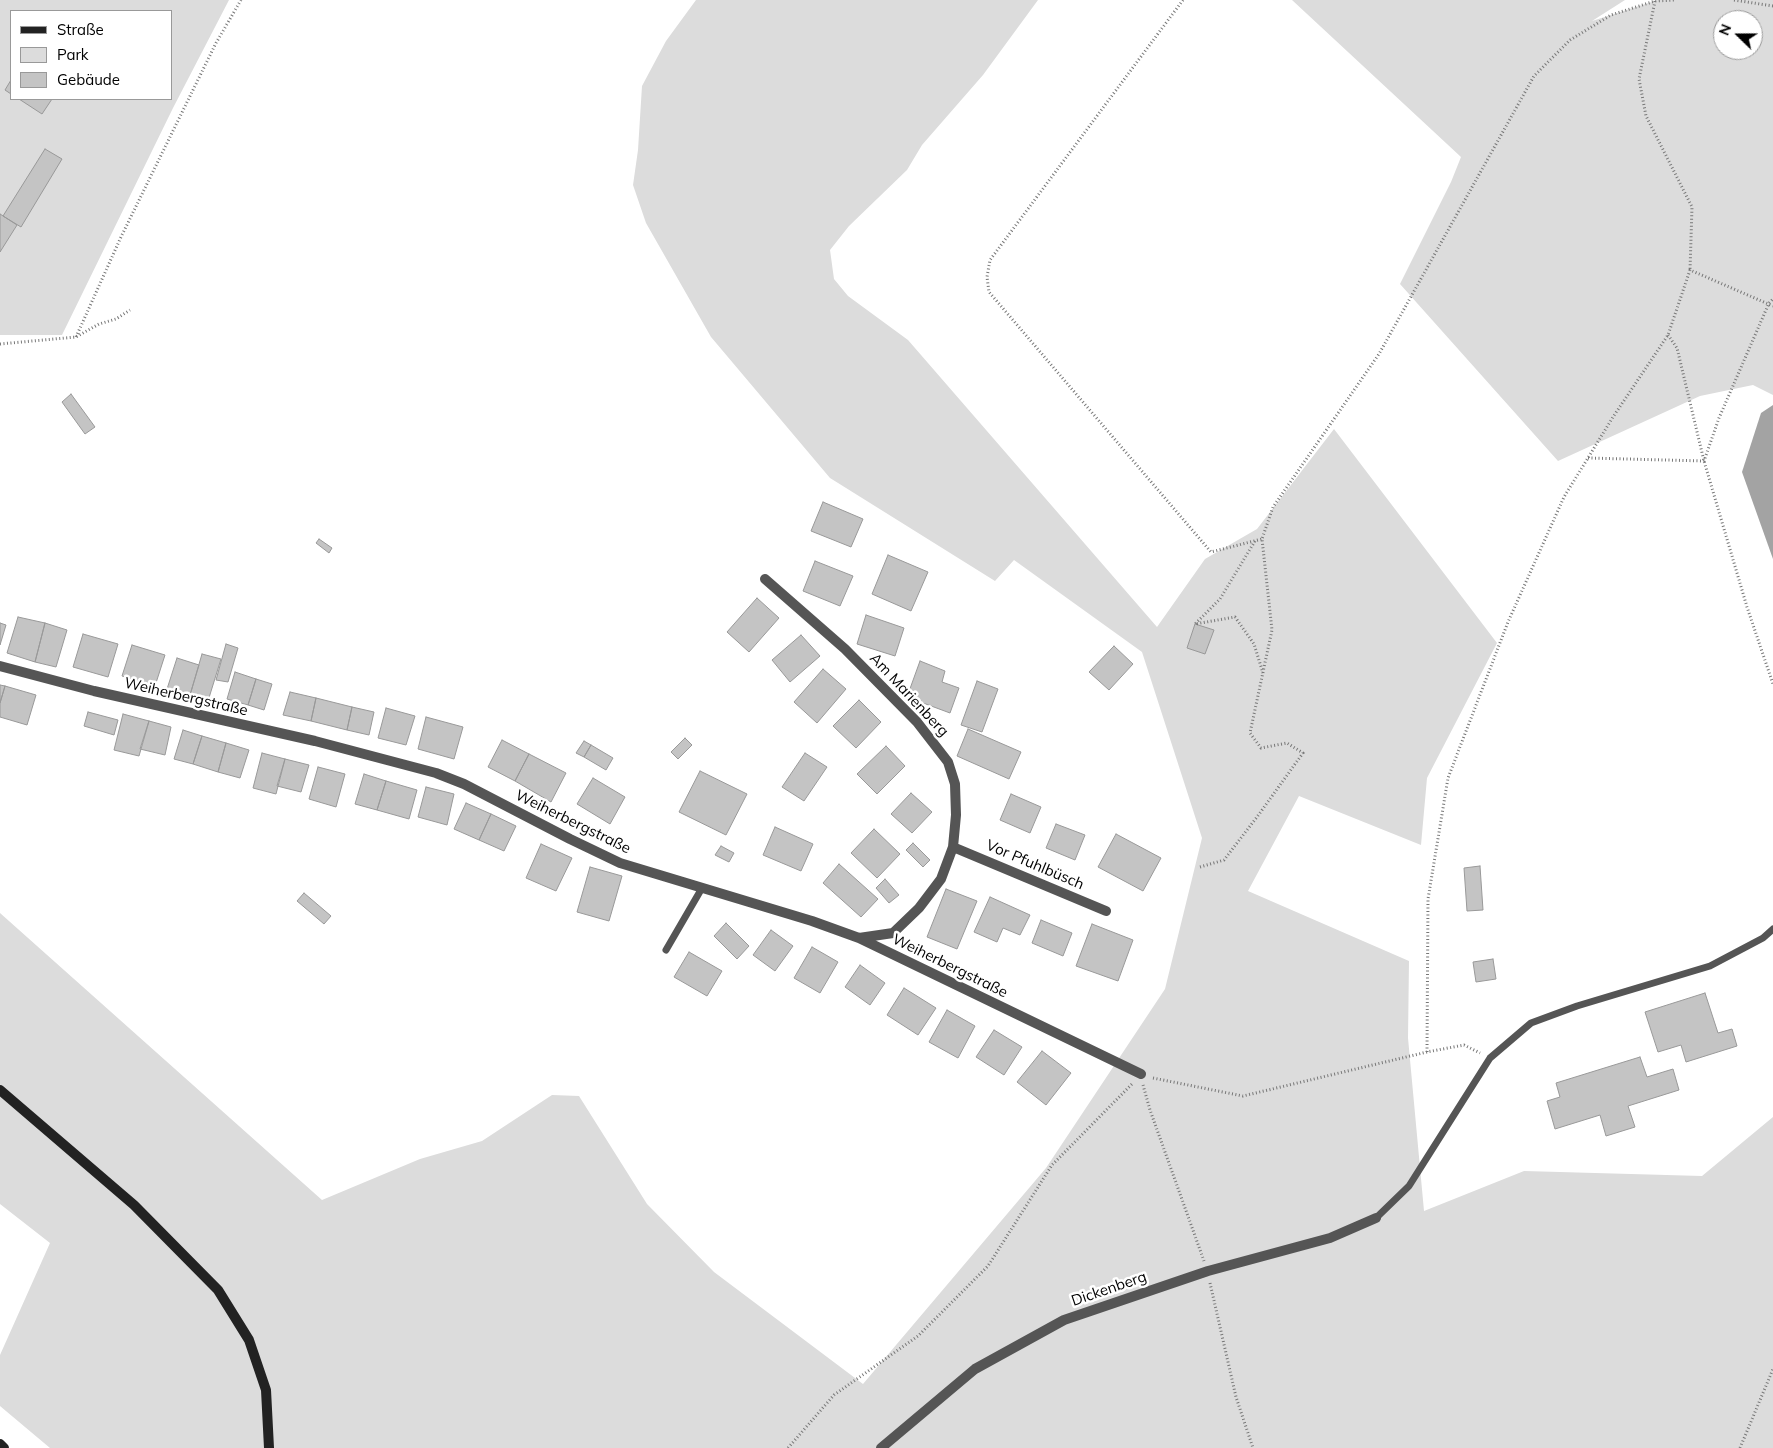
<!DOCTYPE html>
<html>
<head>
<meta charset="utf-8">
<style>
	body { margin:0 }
	#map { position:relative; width:1773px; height:1448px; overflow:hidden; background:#fff; font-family:Mulish,sans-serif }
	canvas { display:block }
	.legend { position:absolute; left:10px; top:10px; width:162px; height:90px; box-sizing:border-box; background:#fff; border:1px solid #999; margin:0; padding:6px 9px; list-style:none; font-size:15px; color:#000 }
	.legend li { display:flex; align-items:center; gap:10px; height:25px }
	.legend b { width:25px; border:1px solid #999 }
	.north { position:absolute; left:1713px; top:10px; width:50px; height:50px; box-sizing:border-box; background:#fff; border:1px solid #999; border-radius:50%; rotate:292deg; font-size:14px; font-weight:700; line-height:20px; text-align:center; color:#000 }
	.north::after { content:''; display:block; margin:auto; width:18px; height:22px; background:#000; clip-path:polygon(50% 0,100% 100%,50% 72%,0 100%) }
</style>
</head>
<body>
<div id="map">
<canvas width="1773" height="1448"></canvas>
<ul class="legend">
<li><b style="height:6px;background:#222"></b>Straße</li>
<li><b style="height:14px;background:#dcdcdc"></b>Park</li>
<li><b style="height:14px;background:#c4c4c4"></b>Gebäude</li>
</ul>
<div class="north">N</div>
</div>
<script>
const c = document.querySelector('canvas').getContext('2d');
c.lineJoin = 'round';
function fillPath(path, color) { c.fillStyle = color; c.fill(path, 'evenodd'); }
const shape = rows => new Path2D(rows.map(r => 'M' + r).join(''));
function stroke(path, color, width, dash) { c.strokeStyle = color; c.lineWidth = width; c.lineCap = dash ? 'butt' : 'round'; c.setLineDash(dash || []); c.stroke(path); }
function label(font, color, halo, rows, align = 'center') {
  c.font = font + ' Mulish,sans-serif'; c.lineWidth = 5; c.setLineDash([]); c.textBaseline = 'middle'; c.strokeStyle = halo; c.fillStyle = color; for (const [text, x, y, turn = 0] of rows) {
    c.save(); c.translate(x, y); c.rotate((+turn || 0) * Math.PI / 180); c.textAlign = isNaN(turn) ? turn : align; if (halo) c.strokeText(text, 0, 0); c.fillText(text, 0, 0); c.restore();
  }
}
fillPath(shape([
	[0,0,229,0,173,108,62,335,0,335],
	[11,11,171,11,171,99,11,99],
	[696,0,1038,0,983,75,922,145,907,170,849,226,830,250,834,279,848,296,908,340,1157,627,1205,559,1257,529,1334,429,1497,643,1427,778,1421,845,1299,796,1248,891,1409,961,1408,1038,1424,1211,1524,1171,1702,1176,1773,1117,1773,1448,50,1448,0,1406,0,1355,50,1243,0,1204,0,913,322,1200,420,1159,482,1141,552,1095,579,1096,647,1204,714,1272,863,1384,1046,1168,1165,989,1202,838,1142,652,1014,560,995,581,830,478,711,337,646,223,633,185,638,150,642,86,666,41],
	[1292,0,1625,0,1592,21,1658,0,1773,0,1773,395,1753,385,1700,396,1558,461,1400,284,1451,182,1461,157],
	[1723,20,1753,20,1753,50,1723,50]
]), '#dcdcdc');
fillPath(shape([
	[1773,405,1773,559,1742,472,1761,413]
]), '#a3a3a3');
const building = shape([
	[11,80,11,94,5,90,11,80],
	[19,99,52,99,42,114,19,99],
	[45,149,62,159,21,227,3,216,45,149],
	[0,214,17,225,0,252,0,214],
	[71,394,95,427,85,434,62,402,71,394],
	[823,502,863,519,851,547,811,531,823,502],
	[319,539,332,548,329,553,316,543,319,539],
	[888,555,928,572,911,611,872,594,888,555],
	[815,561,853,576,840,606,803,591,815,561],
	[757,598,779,618,749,652,727,632,757,598],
	[866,615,904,628,895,656,857,644,866,615],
	[18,617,45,623,35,662,7,653,18,617],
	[0,623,6,625,0,645,0,623],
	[45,623,67,630,56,667,35,662,45,623],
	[1195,624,1214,630,1205,654,1187,648,1195,624],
	[83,634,118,644,108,677,73,667,83,634],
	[801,635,820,656,790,682,772,660,801,635],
	[226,644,238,648,228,682,216,680,226,644],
	[132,645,165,655,155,686,122,676,132,645],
	[1114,646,1133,664,1109,690,1089,672,1114,646],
	[202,654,221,659,208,701,190,695,202,654],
	[177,658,199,665,190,695,167,689,177,658],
	[920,661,945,671,942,682,959,688,950,713,907,697,920,661],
	[823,669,846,689,817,723,794,702,823,669],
	[235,672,256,679,248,705,227,699,235,672],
	[256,679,272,684,264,710,248,705,256,679],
	[977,681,998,689,982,732,961,725,977,681],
	[0,685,5,686,0,703,0,685],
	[5,686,36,695,27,725,0,717,0,703,5,686],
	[290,692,316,698,311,721,283,715,290,692],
	[316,698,352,707,347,730,311,721,316,698],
	[859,700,881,722,856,748,833,726,859,700],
	[352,707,374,712,369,735,347,730,352,707],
	[386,708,415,716,406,745,378,738,386,708],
	[88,712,118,720,114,735,84,726,88,712],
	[123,714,149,721,139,756,114,750,123,714],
	[426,717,463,727,454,759,418,749,426,717],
	[149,721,171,727,165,755,140,749,149,721],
	[968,729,1021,752,1009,779,957,756,968,729],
	[183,730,202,736,193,764,174,759,183,730],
	[202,736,226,743,218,772,193,764,202,736],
	[685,738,692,745,678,759,671,752,685,738],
	[502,740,529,754,515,781,488,767,502,740],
	[584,741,591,745,584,757,576,753,584,741],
	[226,743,249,750,240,778,218,772,226,743],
	[591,745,613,758,606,770,584,757,591,745],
	[886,746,905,766,877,794,857,774,886,746],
	[262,753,285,759,276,794,253,788,262,753],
	[805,753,827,767,804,801,782,787,805,753],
	[529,754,566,773,551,802,515,781,529,754],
	[285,759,309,765,301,792,277,786,285,759],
	[318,767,345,774,336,807,309,799,318,767],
	[700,771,747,794,726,835,679,812,700,771],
	[364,774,386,781,377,810,355,804,364,774],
	[593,778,625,797,610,824,577,804,593,778],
	[386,781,417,790,409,819,377,810,386,781],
	[426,787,454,794,447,825,418,817,426,787],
	[911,793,932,812,912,833,891,814,911,793],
	[1011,794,1041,807,1030,833,1000,820,1011,794],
	[466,803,491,814,479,840,454,829,466,803],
	[491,814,516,826,504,851,479,840,491,814],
	[1056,824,1085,835,1075,860,1046,848,1056,824],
	[775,827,813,844,801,871,763,855,775,827],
	[874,829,900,854,877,878,851,853,874,829],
	[1116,834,1161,858,1143,891,1098,867,1116,834],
	[913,843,930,860,923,867,906,850,913,843],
	[541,844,572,858,556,891,526,878,541,844],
	[721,846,734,853,729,862,715,855,721,846],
	[839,864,878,899,861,917,823,883,839,864],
	[1480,866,1483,910,1467,911,1464,868,1480,866],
	[590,867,622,876,609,921,577,912,590,867],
	[885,879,899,895,889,903,876,888,885,879],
	[946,889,977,901,957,949,927,937,946,889],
	[304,893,331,916,324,924,297,901,304,893],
	[990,897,1030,915,1020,935,1003,928,997,942,974,932,990,897],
	[1041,920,1072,933,1063,956,1032,943,1041,920],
	[726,923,749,946,737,959,714,936,726,923],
	[1092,924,1133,940,1118,981,1076,966,1092,924],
	[771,930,793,946,775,971,753,955,771,930],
	[812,947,838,962,820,993,794,978,812,947],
	[689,952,722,971,707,996,674,977,689,952],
	[1493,959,1496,979,1476,982,1473,962,1493,959],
	[860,965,885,983,870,1005,845,987,860,965],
	[904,988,936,1008,918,1035,887,1015,904,988],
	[1705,993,1718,1033,1732,1029,1737,1046,1686,1062,1681,1045,1658,1052,1645,1012,1705,993],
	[947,1010,975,1026,958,1058,929,1042,947,1010],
	[994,1030,1022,1047,1004,1075,976,1057,994,1030],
	[1042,1051,1071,1073,1046,1105,1017,1082,1042,1051],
	[1640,1057,1647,1077,1673,1069,1679,1090,1628,1106,1635,1127,1606,1136,1600,1115,1555,1129,1547,1101,1560,1097,1556,1083,1640,1057]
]);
fillPath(building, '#c4c4c4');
stroke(building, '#999', 1);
stroke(shape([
	[1183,0,990,260,987,277,989,292,1211,552,1262,539],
	[1734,0,1773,6],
	[1655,1,1639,79,1646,116,1692,207,1690,270],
	[1668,335,1677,348,1704,461,1747,607,1773,684],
	[76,337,121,237,216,43,241,0],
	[0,344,76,337,99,324,116,319,130,310],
	[1588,458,1704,461,1719,418,1769,303,1773,299],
	[1255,541,1220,599,1195,624,1235,617,1254,644,1263,673],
	[1200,867,1224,860,1257,817,1303,753,1287,743,1261,748,1250,733,1272,630,1262,539,1273,507,1379,354,1534,76,1570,40,1611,15,1655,1,1675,0],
	[1427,1052,1428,899,1448,778,1508,622,1564,497,1613,417,1668,335,1690,270,1773,306],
	[1153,1078,1243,1096,1427,1052,1464,1045,1480,1053],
	[1143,1085,1150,1110,1204,1261],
	[1210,1283,1236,1397,1253,1448],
	[788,1448,834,1395,918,1336,988,1266,1052,1165,1133,1083],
	[1740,1448,1773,1369]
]), '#777', 3, [1, 2.5]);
stroke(shape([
	[666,950,702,888],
	[1376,1218,1409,1186,1490,1058,1531,1023,1577,1006,1710,966,1763,938,1773,929]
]), '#555', 7);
stroke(shape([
	[765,579,845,649,917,722,948,762,955,784,956,815,953,847,941,879,919,908,893,933,859,938],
	[0,666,94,691,315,741,436,773,464,784,570,839,620,863,812,921,859,938,1141,1074],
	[953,847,1106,911],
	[881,1448,975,1369,1064,1320,1208,1271,1330,1238,1376,1218]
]), '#555', 10);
stroke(shape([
	[0,1090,134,1205,218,1290,249,1340,266,1390,269,1448],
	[0,1444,4,1448]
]), '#222', 10);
label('15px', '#000', '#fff', [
	["Am Marienberg",909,695,47],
	["Weiherbergstraße",186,697,13],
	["Weiherbergstraße",573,822,26],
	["Vor Pfuhlbüsch",1035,865,23],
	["Weiherbergstraße",950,966,26],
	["Dickenberg",1109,1289,-19]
]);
</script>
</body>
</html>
